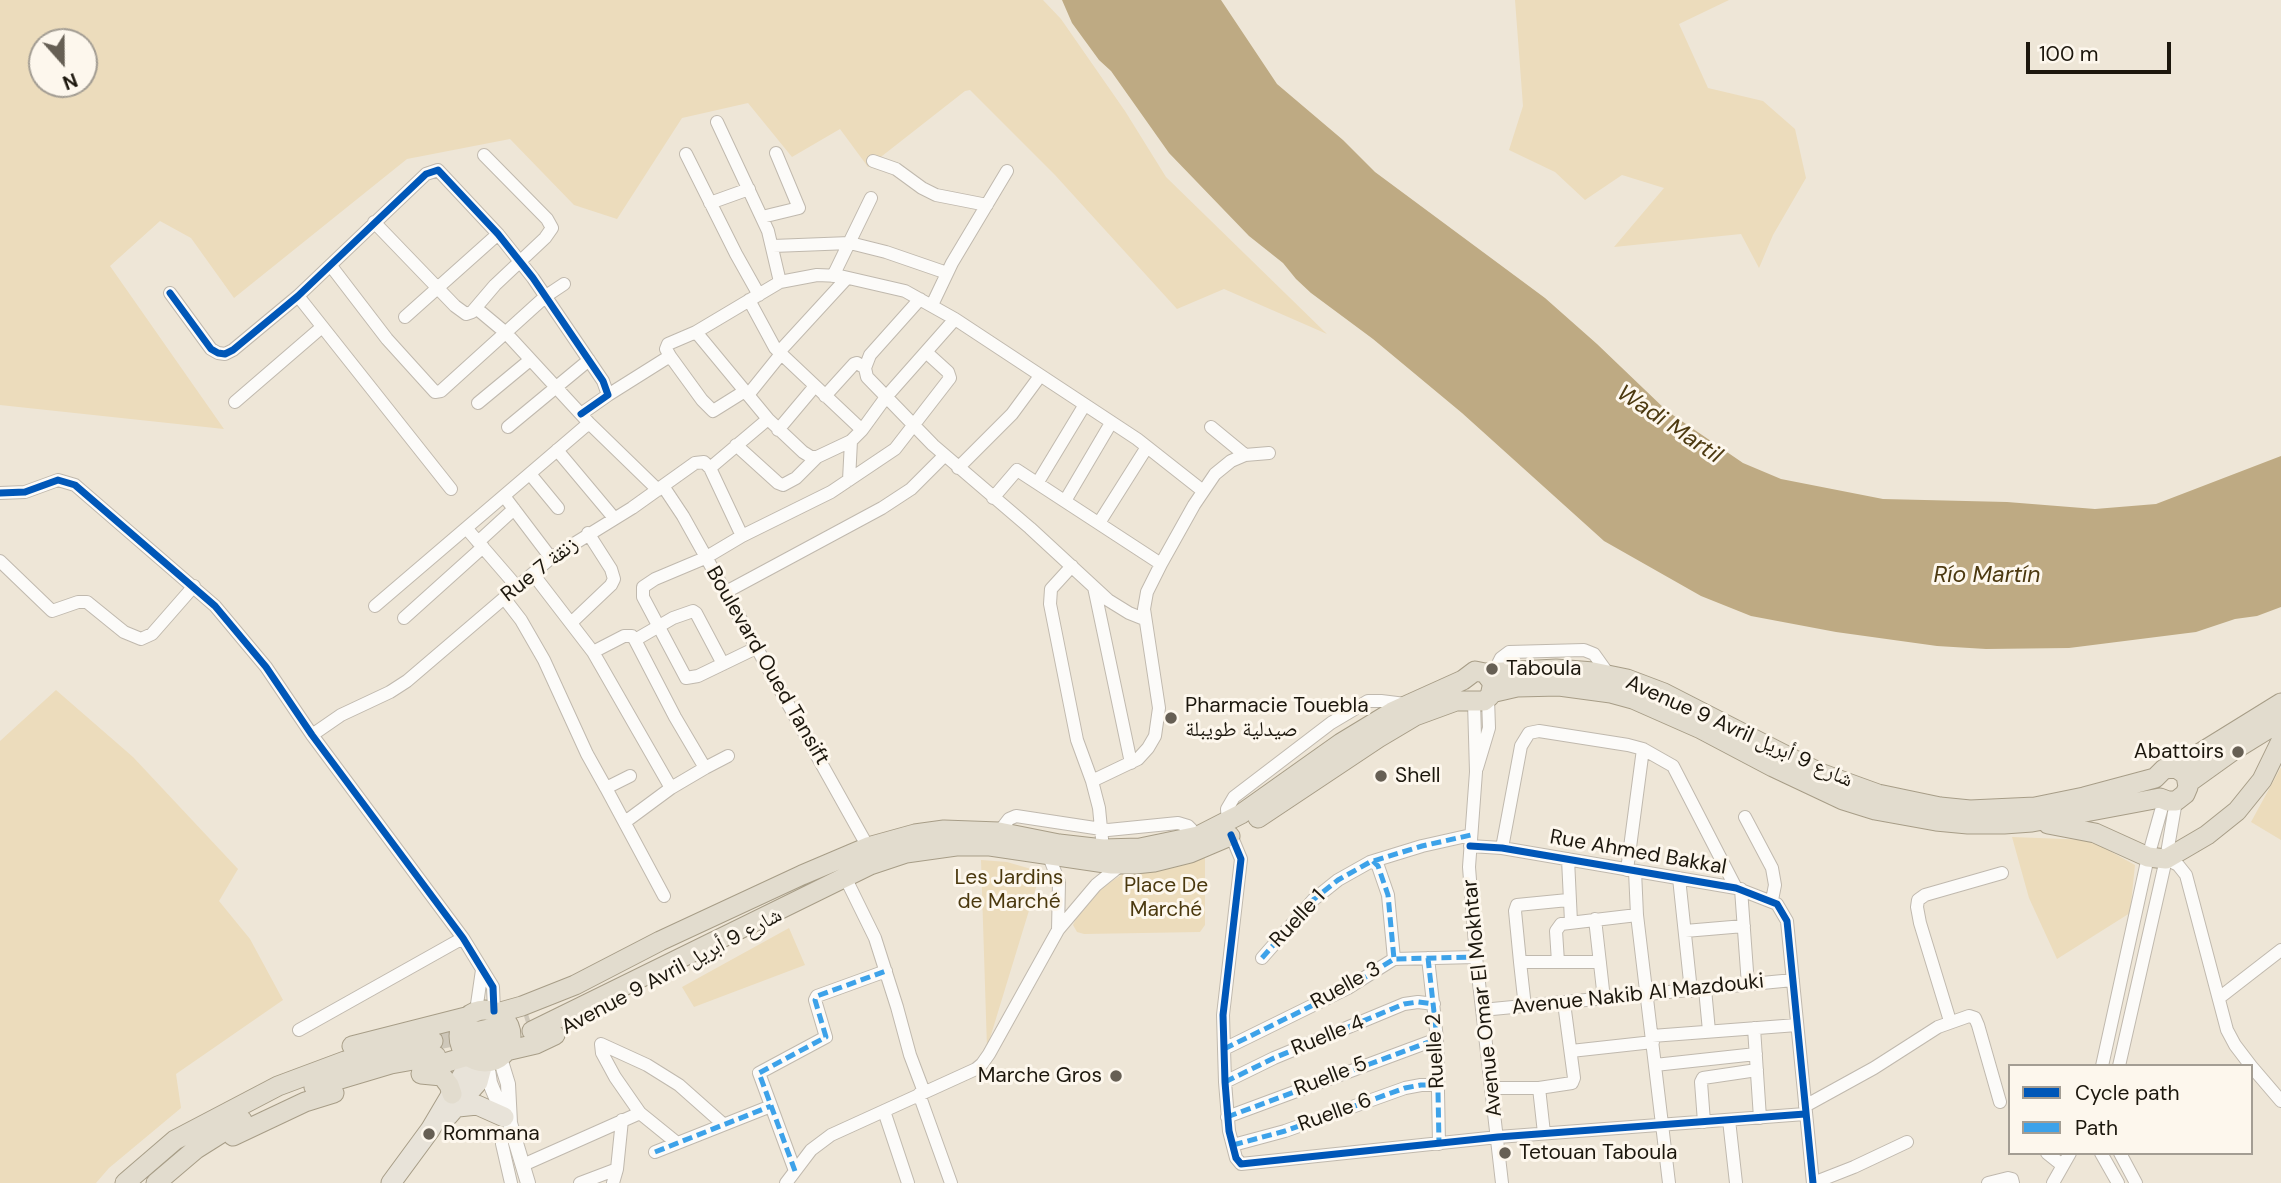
<!DOCTYPE html>
<html>
<head>
<meta charset="utf-8">
<style>
	body { margin:0 }
	#map { position:relative; width:2281px; height:1183px; overflow:hidden; background:#eee6d7; font-family:"DM Sans",sans-serif }
	canvas { display:block }
	.legend { position:absolute; left:2008px; top:1064px; width:245px; height:91px; box-sizing:border-box; background:#fdf7ed; border:2px solid #a39d93; margin:0; padding:9px 12px; list-style:none; font-size:21px; color:#1c170d }
	.legend li { display:flex; align-items:center; gap:14px; height:35px }
	.legend b { width:35px; border:2px solid #a39d93 }
	.north { position:absolute; left:28px; top:28px; width:70px; height:70px; box-sizing:border-box; background:#fdf7ed; border:2px solid #a39d93; border-radius:50%; rotate:159deg; font-size:19px; font-weight:700; line-height:28px; text-align:center; color:#1c170d }
	.north::after { content:''; display:block; margin:auto; width:24px; height:32px; background:#665f54; clip-path:polygon(50% 0,100% 100%,50% 72%,0 100%) }
	.scale { position:absolute; left:2026px; top:42px; width:145px; height:32px; box-sizing:border-box; border:4px solid #1c170d; border-top:0; padding-left:9px; font-size:21px; line-height:24px; white-space:nowrap; color:#1c170d; -webkit-text-stroke:5px #fdf7ed; paint-order:stroke }
</style>
</head>
<body>
<div id="map">
<canvas width="2281" height="1183"></canvas>
<ul class="legend">
<li><b style="height:9px;background:#0057b8"></b>Cycle path</li>
<li><b style="height:9px;background:#3da2e9"></b>Path</li>
</ul>
<div class="north">N</div>
<div class="scale">100 m</div>
</div>
<script>
const c = document.querySelector('canvas').getContext('2d');
c.lineJoin = 'round';
function fillPath(path, color) { c.fillStyle = color; c.fill(path, 'evenodd'); }
const shape = rows => new Path2D(rows.map(r => 'M' + r).join(''));
function stroke(path, color, width, dash) { c.strokeStyle = color; c.lineWidth = width; c.lineCap = dash ? 'butt' : 'round'; c.setLineDash(dash || []); c.stroke(path); }
function label(font, color, halo, rows, align = 'center') {
  c.font = font + ' "DM Sans","Noto Naskh Arabic",sans-serif'; c.lineWidth = 6; c.setLineDash([]); c.textBaseline = 'middle'; c.strokeStyle = halo; c.fillStyle = color; for (const [text, x, y, turn = 0] of rows) {
    c.save(); c.translate(x, y); c.rotate((+turn || 0) * Math.PI / 180); c.textAlign = isNaN(turn) ? turn : align; if (halo) c.strokeText(text, 0, 0); c.fillText(text, 0, 0); c.restore();
  }
}
fillPath(shape([
	[0,0,1043,0,1061,19,1125,111,1166,177,1327,334,1224,289,1177,309,1055,175,970,90,965,91,868,167,840,129,792,157,748,103,682,118,617,219,574,205,510,139,407,159,234,298,191,238,160,221,110,266,224,429,0,405],
	[42,42,84,42,84,84,42,84],
	[1515,0,1729,0,1679,24,1708,88,1763,101,1795,129,1806,178,1773,235,1759,268,1741,234,1614,247,1664,188,1622,175,1585,200,1555,172,1509,150,1523,106],
	[56,690,133,757,238,869,219,901,250,939,283,1000,176,1074,181,1108,109,1168,96,1183,0,1183,0,741],
	[2281,767,2281,840,2251,822],
	[2012,837,2090,840,2135,865,2130,913,2057,959,2029,898],
	[1205,858,1205,925,1200,932,1084,934,1077,932,1073,925,1086,899,1124,873],
	[981,860,1007,862,1031,869,1038,881,987,1048],
	[789,928,805,965,694,1007,682,987]
]), '#ecdcbc');
fillPath(shape([
	[1062,0,1221,0,1277,84,1343,140,1375,172,1545,298,1597,344,1667,411,1743,463,1781,479,1883,499,2007,502,2095,509,2156,504,2281,456,2281,607,2257,616,2235,619,2196,632,2069,648,1986,649,1937,646,1836,632,1751,616,1701,596,1604,541,1462,413,1373,339,1311,293,1296,279,1283,263,1249,236,1169,153,1111,71,1099,60,1072,23]
]), '#beaa83');
stroke(shape([
	[497,1027,529,1017],
	[433,1041,467,1034],
	[501,1041,532,1031]
]), '#cec7b9', 19, [19, 10]);
const minor = shape([
	[717,122,768,231,780,282,696,332,768,419,803,452,811,457,817,457,851,441],
	[686,154,736,254,759,295],
	[873,161,896,169,922,188,936,195,987,205],
	[710,203,749,189],
	[762,217,799,208,776,153],
	[374,222,455,306,466,314,472,312,495,285,545,238,552,228,547,219,484,155],
	[773,246,850,243,886,252,947,273],
	[331,266,387,339,435,392,441,391,546,296,564,284],
	[833,276,871,198],
	[780,282,817,275,840,276,905,291,955,319,1137,439,1203,491],
	[170,293,211,349,218,353,225,354,233,350,298,296,426,174,438,170,498,234,533,278,603,381,608,395,581,414],
	[298,296,451,489],
	[920,299,870,355,865,368,867,377,933,445,1030,528,1108,600,1129,613,1144,619],
	[749,300,775,348,862,430],
	[932,305,952,263,1007,171],
	[476,308,506,333,589,423,658,490],
	[405,317,498,234],
	[779,352,847,278],
	[670,356,666,349,668,344,696,332],
	[608,395,670,356,702,400,713,411,745,391],
	[748,395,781,354],
	[825,396,854,364,857,363,865,368],
	[235,402,322,327],
	[478,403,530,360],
	[508,427,589,360],
	[1211,427,1245,455],
	[778,430,815,386],
	[736,445,778,483,783,485,796,478,817,457],
	[557,450,614,518],
	[710,468,742,536],
	[958,468,1012,414,1040,376],
	[530,474,558,508],
	[849,480,851,441,862,430,886,397,955,319],
	[1038,482,1084,406],
	[663,486,683,516,868,847],
	[0,493,25,492,58,480,75,485,215,606,266,667,312,735,463,938,493,987,494,1011],
	[504,496,551,558],
	[993,498,1017,470,1161,564],
	[1065,501,1111,423],
	[1099,523,1147,447],
	[467,529,518,588],
	[478,542,514,509],
	[0,561,52,611,78,602,87,602,124,632,141,639,152,634,194,586],
	[1072,566,1051,589,1050,604,1077,740,1092,781,1099,808,1103,849],
	[533,574,593,652,671,788,625,822],
	[1094,587,1131,763],
	[726,592,882,508,911,489,944,456],
	[504,598,521,620,544,660,587,754,606,788,630,776],
	[375,606,589,423],
	[404,618,483,547],
	[571,623,611,585,614,579,611,569,588,533],
	[635,640,673,618,693,611,696,613,723,664],
	[756,648,698,676,686,678,643,597,643,587,655,579,705,558,742,536,831,492,895,449,950,378,948,372,926,352],
	[593,652,624,636,632,636,635,640,675,717,705,768,671,788],
	[1494,672,1501,658,1509,652,1584,650,1594,654,1609,675],
	[1474,702,1476,772,1469,867,1476,957,1502,1183],
	[312,735,341,715,390,692,407,681,551,558,632,508,695,463,704,462,710,468,768,419],
	[705,768,728,756],
	[1477,768,1489,728,1488,698],
	[1092,781,1138,759,1148,748,1155,736,1159,708,1144,609,1147,592,1161,564,1194,505,1215,474,1231,461,1245,455,1269,453],
	[606,788,664,896],
	[1745,817,1772,868,1775,885,1772,900],
	[1228,823,1227,809,1234,797,1331,723,1368,701,1381,701,1405,704],
	[999,832,1009,819,1016,816,1108,830,1178,823,1188,826,1198,836],
	[1231,835,1241,859,1223,1015,1225,1082,1229,1131,1236,1158,1241,1164,1498,1137,1805,1114],
	[1470,846,1502,848,1736,888,1777,904,1787,921,1813,1183],
	[1502,848,1521,746,1529,733,1539,731,1628,745,1643,749,1673,766,1736,888],
	[1048,854,1059,882,1058,930],
	[1568,859,1571,922],
	[2166,859,2178,865,2186,875,2227,1030,2235,1045,2251,1066],
	[1373,861,1378,866,1388,895,1394,959],
	[1627,870,1643,749],
	[1635,871,1637,915,1669,1183],
	[845,877,875,938,897,1007,910,1055,924,1092],
	[1679,878,1691,991],
	[1741,889,1748,985],
	[1595,919,1604,999],
	[1685,931,1744,926],
	[1262,958,1313,900,1338,880,1370,862,1422,846,1471,835],
	[1428,958,1437,1039,1439,1144],
	[1520,962,1515,911,1517,905,1568,900],
	[1558,962,1556,931,1561,924,1637,915],
	[1705,989,1709,1031],
	[2219,998,2281,950],
	[1525,1007,1520,962,1600,962],
	[1482,1010,1793,980],
	[476,1011,482,970],
	[1950,1021,1920,923,1917,907,1918,900,1925,895,2002,873],
	[1754,1028,1760,1118],
	[299,1030,463,938],
	[1652,1036,1797,1025],
	[1224,1049,1348,988,1394,959,1476,957],
	[1571,1051,1653,1042],
	[1655,1065,1756,1054],
	[2102,1066,2148,857,2164,800],
	[2119,1066,2166,859,2176,801],
	[2251,1066,2281,1101],
	[1225,1082,1274,1058,1404,1004,1418,1002,1434,1004],
	[1492,1088,1539,1088,1572,1083,1574,1078,1564,1003],
	[1539,1088,1544,1133],
	[919,1094,951,1183],
	[1805,1106,1874,1068,1938,1027,1969,1016,1975,1018,1978,1025,2000,1102],
	[884,1111,908,1183],
	[1227,1117,1437,1039],
	[1729,1120,1736,1183],
	[1704,1122,1701,1082,1703,1078,1757,1070],
	[677,1143,640,1113,615,1077,602,1053,601,1044,647,1065,679,1085,723,1124],
	[1233,1145,1285,1131,1405,1088,1421,1085,1437,1085],
	[655,1152,771,1106],
	[2047,1153,2062,1165],
	[2101,1153,2118,1183],
	[2120,1153,2136,1183],
	[523,1165,640,1113],
	[795,1171,759,1073,826,1037,815,1000,817,996,886,971],
	[511,1183,502,1144,503,1136,512,1130],
	[580,1183,617,1169,622,1120],
	[613,1183,617,1169],
	[786,1183,811,1150,831,1135,976,1069,982,1064,989,1054,1058,930,1096,885,1122,864],
	[1813,1183,1854,1167,1907,1142],
	[1988,1183,2008,1178,2012,1179,2013,1183],
	[2053,1183,2070,1153]
]);
const tertiary = shape([
	[500,1058,508,1084,510,1123,528,1183],
	[487,1063,490,1083,504,1117]
]);
const primary = shape([
	[458,1107,477,1105,504,1117],
	[448,1116,478,1082,483,1063],
	[391,1183,430,1130,472,1059]
]);
const trunk = shape([
	[1491,693,1517,687,1559,686,1611,693,1633,699,1701,729,1773,767,1843,800,1875,810,1936,821,1968,824,2004,824,2032,822,2160,798,2168,801,2176,801,2185,794,2188,787,2186,775,2176,768],
	[2188,783,2234,750,2281,721],
	[1258,818,1378,738,1415,716,1456,701,1484,701,1490,696,1492,687,1492,682,1485,673],
	[2048,824,2095,833,2148,857,2166,859,2207,835,2237,811,2262,780,2281,741],
	'459 1036a26 26 0 1 1 52 0a26 26 0 1 1-52 0Z',
	[497,1013,522,1006,575,985,660,941,802,875,868,847,915,834,944,830,999,832,1059,844,1103,849,1140,848,1198,836,1241,814,1341,743,1392,712,1463,680,1475,671,1485,673,1556,669,1593,672,1627,679,1664,693,1820,773,1878,794,1940,807,1970,810,2035,807,2084,797,2155,778,2164,769,2176,768,2281,703],
	[532,1031,870,865,906,853,956,846,990,846,1112,864,1135,864,1154,862,1190,853,1230,836],
	[467,1034,497,1027],
	[352,1046,466,1017],
	[471,1048,501,1041],
	[506,1051,536,1044,555,1035],
	[424,1069,468,1056],
	[421,1074,442,1076,449,1085,452,1094],
	[314,1087,391,1064,436,1056],
	[233,1136,305,1102,334,1093],
	[125,1183,175,1140,278,1086,345,1061,433,1041],
	[156,1183,196,1149,242,1120]
]);
stroke(minor, '#c0b9ae', 14);
stroke(tertiary, '#c0b9ae', 16);
stroke(primary, '#a79d87', 21);
stroke(trunk, '#a79d87', 21);
stroke(minor, '#fcfbf9', 12);
stroke(tertiary, '#fcfbf9', 14);
stroke(primary, '#e8e3d9', 19);
stroke(trunk, '#e2dcce', 19);
stroke(shape([
	[1373,861,1378,866,1388,895,1394,959],
	[1262,958,1313,900,1338,880,1370,862,1422,846,1471,835],
	[1428,958,1437,1039,1439,1144],
	[1224,1049,1348,988,1394,959,1476,957],
	[1225,1082,1274,1058,1404,1004,1418,1002,1434,1004],
	[1227,1117,1437,1039],
	[1233,1145,1285,1131,1405,1088,1421,1085,1437,1085],
	[655,1152,771,1106],
	[795,1171,759,1073,826,1037,815,1000,817,996,886,971]
]), '#3da2e9', 5, [10, 5]);
stroke(shape([
	[170,293,211,349,218,353,225,354,233,350,298,296,426,174,438,170,498,234,533,278,603,381,608,395,581,414],
	[0,493,25,492,58,480,75,485,215,606,266,667,312,735,463,938,493,987,494,1011],
	[1231,835,1241,859,1223,1015,1225,1082,1229,1131,1236,1158,1241,1164,1498,1137,1805,1114],
	[1470,846,1502,848,1736,888,1777,904,1787,921,1813,1183]
]), '#0057b8', 7);
for (const [x, y, r, color] of [
	[1492,669,7,"#665f54"],
	[1171,718,7,"#665f54"],
	[2238,752,7,"#665f54"],
	[1381,776,7,"#665f54"],
	[1116,1076,7,"#665f54"],
	[429,1134,7,"#665f54"],
	[1505,1153,7,"#665f54"]
]) { const dot = new Path2D(); dot.arc(x, y, r, 0, 2 * Math.PI); c.fillStyle = color; c.fill(dot); stroke(dot, '#fdf7ed', 2.5); }
label('21px', '#1c170d', '#fdf7ed', [
	["Rue 7 زنقة",540,570,-38],
	["Boulevard Oued Tansift",767,666,60],
	["Avenue 9 Avril شارع 9 أبريل",1739,732,24],
	["Rue Ahmed Bakkal",1638,853,10],
	["Ruelle 1",1298,919,-47],
	["Avenue 9 Avril شارع 9 أبريل",672,972,-28],
	["Ruelle 3",1346,986,-29],
	["Avenue Nakib Al Mazdouki",1638,995,-6],
	["Avenue Omar El Mokhtar",1483,998,-96],
	["Ruelle 4",1328,1036,-22],
	["Ruelle 2",1436,1051,-93],
	["Ruelle 5",1331,1077,-21],
	["Ruelle 6",1335,1113,-20]
]);
label('21px', '#1c170d', '#fdf7ed', [
	["Taboula",1506,669],
	["Pharmacie Touebla",1185,706],
	["صيدلية طويبلة",1185,730],
	["Abattoirs",2224,752,"right"],
	["Shell",1395,776],
	["Marche Gros",1102,1076,"right"],
	["Rommana",443,1134],
	["Tetouan Taboula",1519,1153]
], 'left');
label('21px', '#4b390f', '#fdf7ed', [
	["Les Jardins",1009,878],
	["de Marché",1009,902],
	["Place De",1166,886],
	["Marché",1166,910]
]);
label('italic 23px', '#4c3910', '#fdf7ed', [
	["Wadi Martil",1669,425,34],
	["Río Martín",1987,576]
]);
</script>
</body>
</html>
